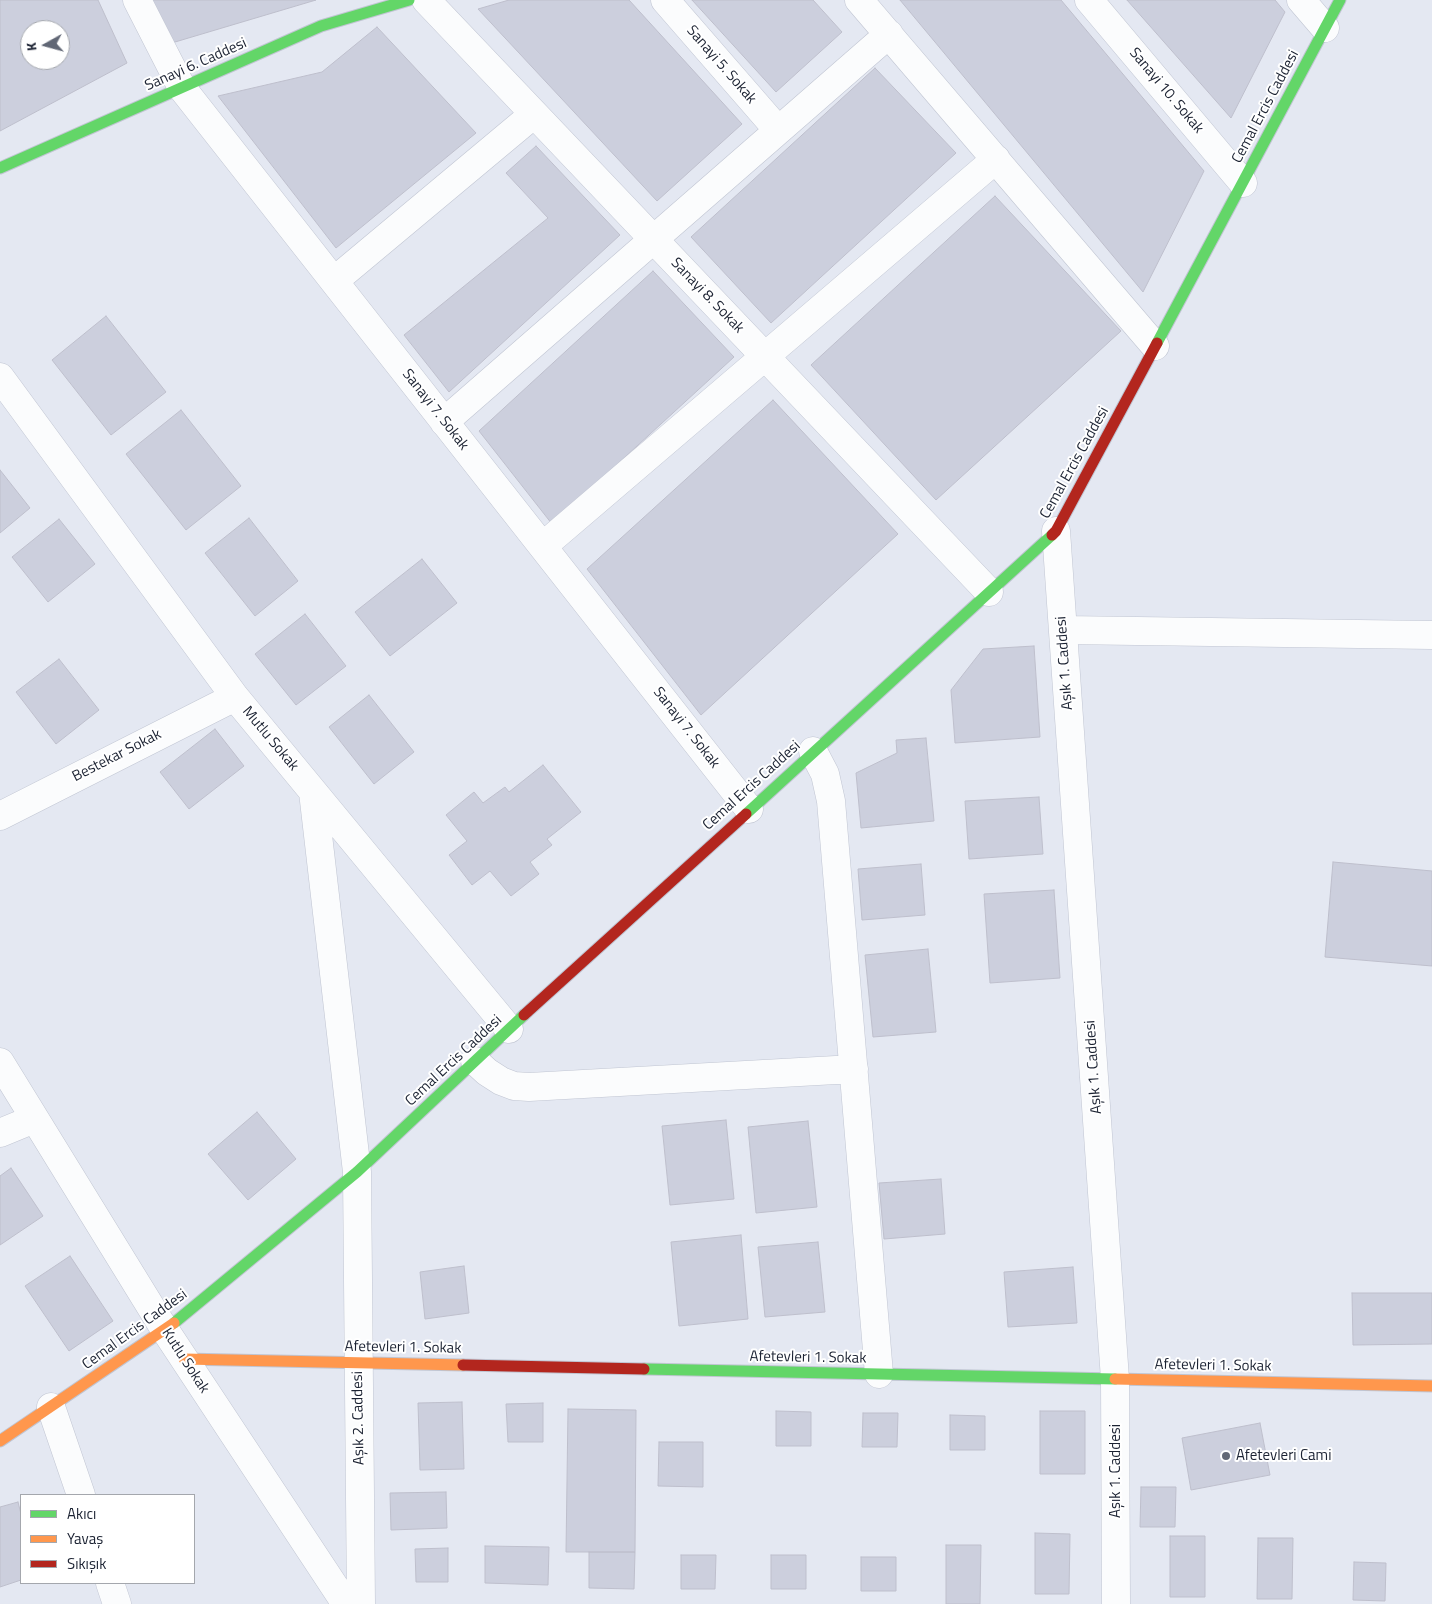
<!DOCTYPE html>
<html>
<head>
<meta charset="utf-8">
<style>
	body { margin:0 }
	#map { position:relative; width:1432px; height:1604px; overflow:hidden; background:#e4e8f2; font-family:"Titillium Web",sans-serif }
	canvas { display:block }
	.legend { position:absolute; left:20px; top:1494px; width:175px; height:90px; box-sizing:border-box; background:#fff; border:1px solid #a4a7ad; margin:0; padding:6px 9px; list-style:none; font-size:15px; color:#1b2232 }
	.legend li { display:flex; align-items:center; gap:10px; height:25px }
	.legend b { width:25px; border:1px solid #a4a7ad }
	.north { position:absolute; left:20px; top:20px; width:50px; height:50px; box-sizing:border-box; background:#fff; border:1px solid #a4a7ad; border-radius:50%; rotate:263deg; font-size:14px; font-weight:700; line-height:20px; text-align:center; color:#1b2232 }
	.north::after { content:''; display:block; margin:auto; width:18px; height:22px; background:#616775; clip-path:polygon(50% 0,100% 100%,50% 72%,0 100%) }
</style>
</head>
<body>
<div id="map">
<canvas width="1432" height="1604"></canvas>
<ul class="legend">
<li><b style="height:6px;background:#63d668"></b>Akıcı</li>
<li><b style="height:6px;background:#ff974d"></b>Yavaş</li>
<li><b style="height:6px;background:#b3261e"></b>Sıkışık</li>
</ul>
<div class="north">K</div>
</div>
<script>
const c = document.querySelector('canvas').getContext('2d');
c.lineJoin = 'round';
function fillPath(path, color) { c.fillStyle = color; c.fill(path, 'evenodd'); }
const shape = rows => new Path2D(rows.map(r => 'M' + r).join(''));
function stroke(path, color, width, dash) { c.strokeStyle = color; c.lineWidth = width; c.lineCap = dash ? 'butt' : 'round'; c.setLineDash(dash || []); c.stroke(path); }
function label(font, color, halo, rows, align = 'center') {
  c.font = font + ' "Titillium Web",sans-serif'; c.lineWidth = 4; c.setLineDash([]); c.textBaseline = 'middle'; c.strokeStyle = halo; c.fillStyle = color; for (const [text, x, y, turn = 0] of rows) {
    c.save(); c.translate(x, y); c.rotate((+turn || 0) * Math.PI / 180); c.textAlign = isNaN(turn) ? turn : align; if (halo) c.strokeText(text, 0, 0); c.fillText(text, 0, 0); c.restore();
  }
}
const building = shape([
	[0,0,98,0,127,63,0,131,0,0],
	[30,30,60,30,60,60,30,60,30,30],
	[144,0,316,0,165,45,144,0],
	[509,0,629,0,742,124,657,201,478,9,509,0],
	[692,0,813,0,842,32,776,92,692,0],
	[900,0,1061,0,1204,171,1143,292,900,0],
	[1127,0,1275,0,1285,12,1231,118,1127,0],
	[377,27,476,133,336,248,218,96,322,72,377,27],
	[875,68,956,153,771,323,691,237,875,68],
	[536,146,620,235,449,392,404,335,548,218,506,173,536,146],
	[995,196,1121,331,936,500,811,365,995,196],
	[653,271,734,357,552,524,479,431,653,271],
	[106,316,166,392,111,435,52,360,106,316],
	[773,400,898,534,701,715,587,569,773,400],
	[181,410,241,486,186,530,126,454,181,410],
	[0,470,30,508,0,533,0,470],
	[249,518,298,581,255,616,205,553,249,518],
	[59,519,95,564,48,602,12,557,59,519],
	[422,559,457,603,390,656,355,612,422,559],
	[305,614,346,666,296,705,255,654,305,614],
	[1034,646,1040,737,955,743,951,690,983,649,1034,646],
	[59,659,99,710,56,744,16,692,59,659],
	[369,695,414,752,374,784,329,727,369,695],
	[215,729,244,766,189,809,160,772,215,729],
	[926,738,934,821,861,828,856,773,897,753,896,740,926,738],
	[543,765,581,812,547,839,552,845,530,862,539,874,511,896,490,871,472,885,449,855,467,841,446,815,474,792,483,803,505,787,509,792,543,765],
	[1039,797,1043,854,969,859,965,801,1039,797],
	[1333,862,1432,871,1432,966,1325,957,1333,862],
	[921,864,925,915,862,920,858,869,921,864],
	[1054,890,1060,978,990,983,984,894,1054,890],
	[928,949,936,1032,873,1037,865,955,928,949],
	[257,1112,296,1159,248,1200,208,1154,257,1112],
	[726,1120,734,1199,670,1205,662,1126,726,1120],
	[808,1121,817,1207,756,1213,748,1127,808,1121],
	[11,1168,43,1216,0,1245,0,1176,11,1168],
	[941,1179,945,1234,884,1239,879,1183,941,1179],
	[741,1235,748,1319,679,1326,671,1242,741,1235],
	[818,1242,825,1312,765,1317,758,1247,818,1242],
	[70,1256,113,1321,69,1351,25,1286,70,1256],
	[464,1266,469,1313,425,1319,420,1272,464,1266],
	[1073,1267,1077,1323,1008,1327,1004,1272,1073,1267],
	[1352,1293,1432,1293,1432,1344,1353,1345,1352,1293],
	[462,1402,464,1469,420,1470,418,1403,462,1402],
	[543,1403,543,1442,508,1442,506,1404,543,1403],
	[568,1409,636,1410,635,1552,566,1552,568,1409],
	[776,1411,811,1412,811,1446,776,1446,776,1411],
	[1040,1411,1085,1411,1085,1474,1040,1474,1040,1411],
	[863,1413,898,1413,897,1447,862,1447,863,1413],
	[950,1415,985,1416,985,1450,950,1450,950,1415],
	[1260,1423,1270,1475,1191,1490,1182,1438,1260,1423],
	[659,1442,703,1442,703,1487,658,1486,659,1442],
	[1141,1487,1176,1487,1175,1527,1140,1527,1141,1487],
	[446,1492,447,1528,391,1530,390,1493,446,1492],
	[18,1502,21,1514,21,1580,0,1587,0,1507,18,1502],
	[1035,1533,1070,1534,1069,1594,1035,1594,1035,1533],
	[1170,1536,1205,1536,1205,1597,1170,1597,1170,1536],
	[1258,1538,1293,1538,1292,1599,1257,1599,1258,1538],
	[946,1545,981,1545,980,1604,946,1604,946,1545],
	[485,1546,549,1547,548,1585,485,1583,485,1546],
	[448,1548,448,1582,416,1582,415,1549,448,1548],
	[589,1552,635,1552,634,1589,589,1588,589,1552],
	[681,1555,716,1555,715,1589,681,1589,681,1555],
	[771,1555,806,1555,806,1589,771,1589,771,1555],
	[861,1557,896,1557,896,1591,861,1591,861,1557],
	[1354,1562,1386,1563,1385,1601,1353,1600,1354,1562]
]);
fillPath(building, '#cccfdd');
stroke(building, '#bebfcc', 1);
const street = shape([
	[137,0,182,88,749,809],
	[426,0,989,592],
	[665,0,778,130],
	[859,0,1155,346],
	[1089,0,1243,183],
	[1301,0,1325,28],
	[334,281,534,114],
	[0,377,235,697,509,1029],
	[444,422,889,34],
	[1056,531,1115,1379,1116,1604],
	[543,546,996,159],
	[1063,630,1432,635],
	[813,751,825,774,831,801,879,1374],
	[313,792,357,1172,361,1604],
	[0,816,235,697],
	[475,1061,487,1072,501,1081,514,1086,529,1087,854,1069],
	[0,1062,165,1330,346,1604],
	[0,1133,34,1119],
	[51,1407,81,1495],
	[110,1583,117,1604]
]);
const fast = shape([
	[0,168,321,26,409,0],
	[1157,343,1340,0],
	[746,814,1052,535],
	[174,1323,357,1172,524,1015],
	[644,1369,1115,1379]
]);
const slow = shape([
	[184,1359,463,1365],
	[1115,1379,1432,1386],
	[0,1441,174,1323]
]);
const jam = shape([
	[1052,535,1056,531,1157,343],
	[524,1015,746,814],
	[463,1365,644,1369]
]);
stroke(street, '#c0c5d2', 29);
stroke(fast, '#c0c5d2', 13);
stroke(slow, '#c0c5d2', 13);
stroke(jam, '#c0c5d2', 13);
stroke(street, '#fbfcfd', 28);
stroke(fast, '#63d668', 11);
stroke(slow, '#ff974d', 11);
stroke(jam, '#b3261e', 11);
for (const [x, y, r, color] of [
	[1226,1456,5,"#616775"]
]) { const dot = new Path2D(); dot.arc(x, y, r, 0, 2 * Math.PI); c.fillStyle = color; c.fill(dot); stroke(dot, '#fff', 2); }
label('15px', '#1b2232', '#fff', [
	["Sanayi 6. Caddesi",196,65,-24],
	["Sanayi 5. Sokak",721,65,49],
	["Sanayi 10. Sokak",1166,91,50],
	["Cemal Ercis Caddesi",1266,107,-62],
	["Sanayi 8. Sokak",707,296,46],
	["Sanayi 7. Sokak",435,410,52],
	["Cemal Ercis Caddesi",1075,463,-61],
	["Aşık 1. Caddesi",1065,663,-94],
	["Sanayi 7. Sokak",686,728,52],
	["Mutlu Sokak",270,739,50],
	["Bestekar Sokak",117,756,-27],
	["Cemal Ercis Caddesi",752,786,-42],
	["Cemal Ercis Caddesi",454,1061,-43],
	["Aşık 1. Caddesi",1094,1067,-94],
	["Cemal Ercis Caddesi",135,1330,-36],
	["Afetevleri 1. Sokak",403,1348,1],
	["Afetevleri 1. Sokak",808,1358,1],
	["Kutlu Sokak",185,1361,57],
	["Afetevleri 1. Sokak",1213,1366,1],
	["Aşık 2. Caddesi",359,1418,-91],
	["Aşık 1. Caddesi",1116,1471,-90]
]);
label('15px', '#1b2232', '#fff', [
	["Afetevleri Cami",1236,1456]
], 'left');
</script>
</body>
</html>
